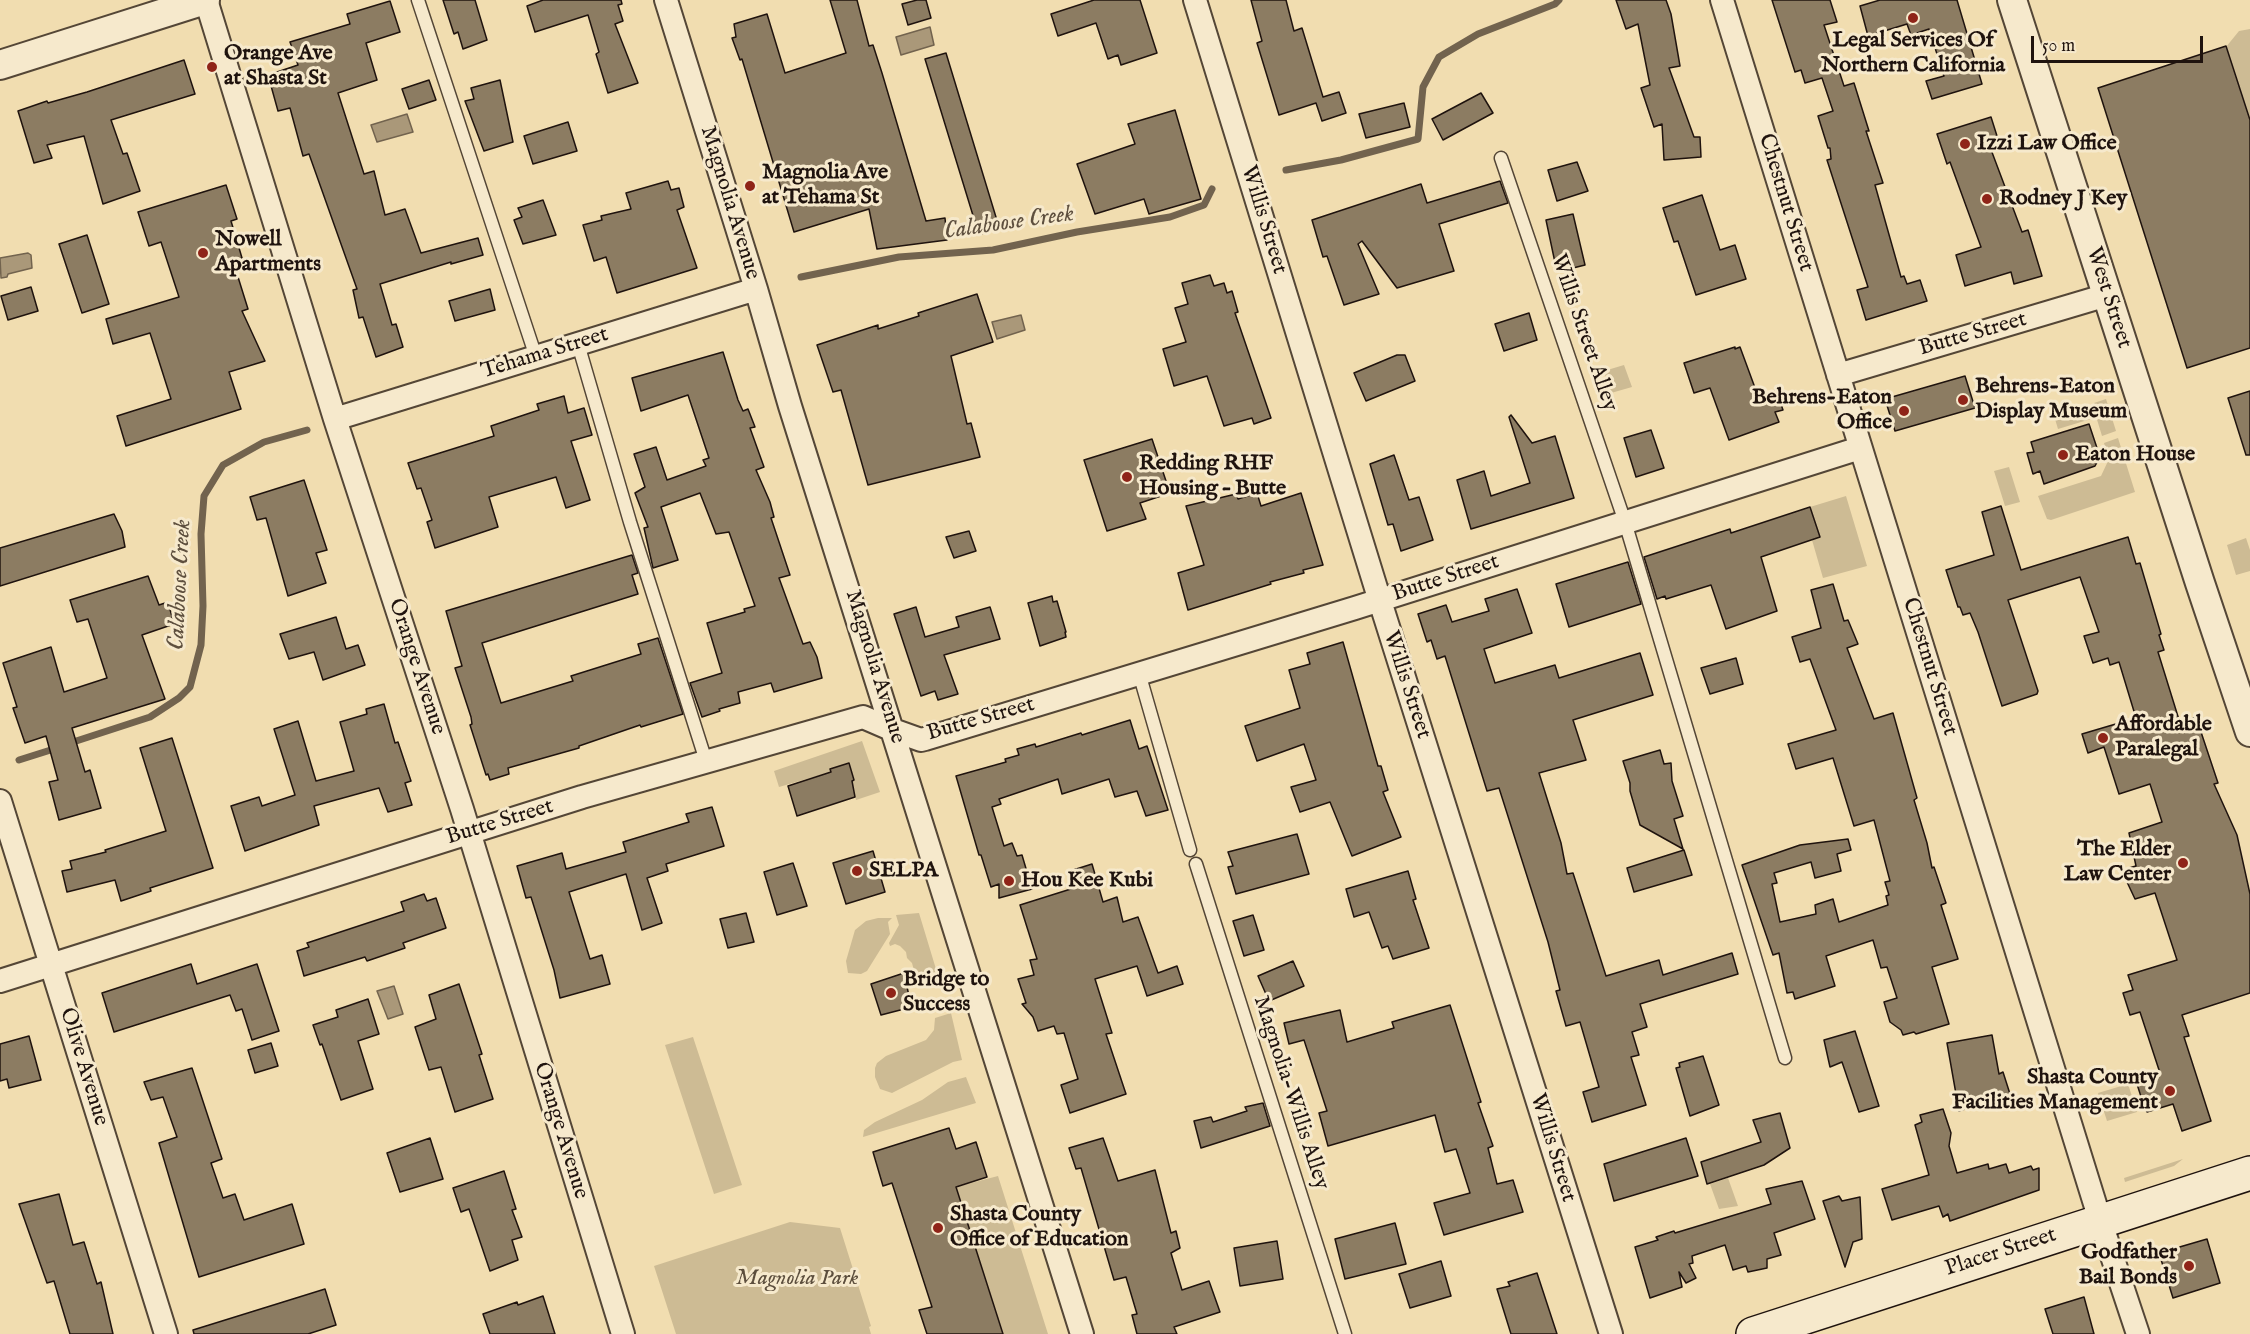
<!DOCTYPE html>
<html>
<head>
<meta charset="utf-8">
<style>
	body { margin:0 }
	#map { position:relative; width:2250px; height:1334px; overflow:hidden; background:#f1ddb0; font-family:"IM FELL English",serif }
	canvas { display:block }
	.scale { position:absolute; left:2031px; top:36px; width:172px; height:27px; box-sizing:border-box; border:3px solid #1f130e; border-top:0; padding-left:8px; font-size:18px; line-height:21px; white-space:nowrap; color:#1f130e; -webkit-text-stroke:4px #f6e9cc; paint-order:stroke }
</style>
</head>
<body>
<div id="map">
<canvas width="2250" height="1334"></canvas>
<div class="scale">50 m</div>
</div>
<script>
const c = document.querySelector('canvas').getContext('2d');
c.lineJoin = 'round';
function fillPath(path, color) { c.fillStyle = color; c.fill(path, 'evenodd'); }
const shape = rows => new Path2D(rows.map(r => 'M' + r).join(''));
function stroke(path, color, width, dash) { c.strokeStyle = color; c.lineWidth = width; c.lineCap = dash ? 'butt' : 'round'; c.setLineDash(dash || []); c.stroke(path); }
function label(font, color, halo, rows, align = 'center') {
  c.font = font + ' "IM FELL English",serif'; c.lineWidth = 6; c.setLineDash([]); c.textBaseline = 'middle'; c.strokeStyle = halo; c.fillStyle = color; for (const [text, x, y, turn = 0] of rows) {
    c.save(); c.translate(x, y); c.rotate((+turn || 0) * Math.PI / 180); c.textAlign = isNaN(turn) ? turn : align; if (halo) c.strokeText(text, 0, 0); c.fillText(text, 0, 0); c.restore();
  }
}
fillPath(shape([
	[2250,29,2250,120,2226,47,2239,31],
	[1624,365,1632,387,1611,393,1604,371],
	[2106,399,2116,431,2102,436,2095,413,2097,412,2094,403],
	[2086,410,2091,419,2058,429,2055,419],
	[2118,438,2135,492,2051,520,2047,519,2038,496,2101,476,2109,459,2104,443],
	[2009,467,2020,502,2005,506,1994,471],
	[1846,496,1867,566,1823,578,1812,540,1820,537,1810,507],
	[2246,538,2250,550,2250,571,2236,575,2227,545],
	[862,741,880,792,856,800,852,781,854,779,849,763,831,769,831,772,779,787,774,771],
	[919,913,939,979,918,986,912,963,907,958,906,952,900,946,895,944,890,946,889,943,899,925,896,915],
	[878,918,892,918,888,922,890,934,867,971,861,974,848,973,846,961,855,930,866,921],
	[951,1013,962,1060,953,1062,892,1093,880,1089,875,1077,875,1068,877,1063,886,1056,926,1040,934,1030,935,1018],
	[693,1037,742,1185,714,1194,665,1045],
	[966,1077,976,1103,863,1137,864,1130,875,1122,922,1100,948,1082],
	[2128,1084,2137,1112,2107,1121,2098,1093],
	[2183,1159,2174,1166,2125,1182,2124,1178],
	[998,1176,1048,1334,1003,1334,956,1187],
	[1728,1178,1738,1206,1719,1209,1710,1184],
	[790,1222,840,1228,871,1326,869,1327,871,1334,676,1334,654,1266]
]), '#cdbb94');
const water = shape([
	[930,27,934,45,901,55,896,37,930,27],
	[407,114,413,132,377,142,371,125,407,114],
	[28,253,31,255,32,268,8,274,7,277,1,278,0,258,28,253],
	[1021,315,1025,330,997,339,992,322,1021,315],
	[394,986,403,1014,388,1019,377,991,394,986]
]);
fillPath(water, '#aa9879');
stroke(water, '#72634e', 1.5);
stroke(shape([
	[1286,170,1341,160,1418,139,1423,87,1439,57,1478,34,1555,4,1559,0],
	[801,277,899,257,993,250,1077,232,1170,217,1204,205,1212,189],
	[67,744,150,717,179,698,190,687,201,645,203,606,201,534,204,496,223,465,264,442,307,430],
	[19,760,57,748]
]), '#72634e', 7);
const building = shape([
	[443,0,475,0,487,40,463,49,458,32,454,34,443,0],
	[543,0,621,0,622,4,618,5,623,21,615,24,638,83,608,93,596,54,599,52,588,15,535,32,527,6,543,0],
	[830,0,857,0,869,46,873,45,882,73,926,221,945,218,947,240,877,249,869,209,794,232,742,59,740,60,732,38,736,37,734,24,767,14,785,73,846,53,830,0],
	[917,0,926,0,931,18,908,25,902,4,917,0],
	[1094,0,1140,0,1157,53,1121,65,1118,55,1108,59,1096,23,1058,36,1051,14,1094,0],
	[1251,0,1286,0,1294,31,1302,28,1323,97,1339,92,1346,113,1322,121,1316,103,1279,115,1257,43,1262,41,1251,0],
	[1616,0,1666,0,1671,14,1680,66,1669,68,1694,137,1700,137,1701,157,1664,160,1662,124,1654,127,1641,88,1650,85,1638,24,1626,29,1616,0],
	[1772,0,1830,0,1837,22,1824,25,1844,86,1854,83,1869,131,1866,131,1883,183,1875,185,1901,277,1904,276,1907,284,1920,280,1927,301,1866,320,1857,290,1868,287,1827,160,1831,159,1830,148,1828,148,1818,116,1833,111,1822,78,1805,83,1801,70,1795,72,1772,0],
	[1880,0,1957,0,1982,84,1932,99,1926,81,1944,76,1929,29,1911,35,1907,24,1868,36,1860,6,1880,0],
	[390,1,400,32,366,43,377,80,338,93,364,174,374,171,385,215,405,209,421,253,478,238,483,255,451,264,451,262,380,284,392,325,396,324,403,347,376,357,363,317,359,318,353,290,357,289,309,154,303,156,290,108,278,111,268,75,298,65,290,42,350,24,347,14,390,1],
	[2226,46,2250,120,2250,348,2187,368,2098,88,2226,46],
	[946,53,999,227,979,235,925,59,946,53],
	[184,60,195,94,111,120,123,154,127,153,140,191,103,204,84,136,47,145,52,158,34,163,18,111,47,101,48,103,87,92,184,60],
	[429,80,436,100,409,109,402,89,429,80],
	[500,80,513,142,484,151,465,101,474,99,471,88,500,80],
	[1481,93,1493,113,1443,140,1432,119,1481,93],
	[1404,103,1410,127,1366,138,1359,114,1404,103],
	[1175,110,1201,199,1149,214,1144,199,1095,214,1077,164,1135,144,1128,124,1175,110],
	[1991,117,1997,136,1987,139,2022,232,2028,230,2042,276,2014,284,2011,272,1965,286,1956,255,1981,247,1950,162,1947,164,1937,134,1991,117],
	[568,122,577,151,533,164,524,136,568,122],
	[1577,162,1588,191,1557,201,1548,170,1577,162],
	[668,181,671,190,679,188,684,207,677,210,697,268,617,293,606,257,594,261,583,225,602,220,601,216,631,209,626,193,668,181],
	[1500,181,1508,203,1439,224,1454,271,1397,288,1362,241,1358,244,1379,294,1344,305,1327,256,1323,257,1312,220,1421,184,1427,203,1500,181],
	[226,185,237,219,231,221,242,258,233,261,248,309,242,311,265,361,229,372,241,409,126,446,117,416,171,399,150,333,113,344,106,319,179,297,161,242,149,246,138,212,226,185],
	[1702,195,1720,250,1735,245,1746,279,1696,295,1678,241,1674,242,1663,208,1702,195],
	[543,200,556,235,523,244,514,220,522,217,518,208,543,200],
	[1573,214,1585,265,1557,272,1546,220,1573,214],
	[87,235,109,304,82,313,59,244,87,235],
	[1210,275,1214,286,1224,283,1227,293,1232,291,1238,312,1235,313,1271,418,1254,424,1252,418,1224,426,1207,376,1174,386,1163,349,1186,342,1175,308,1188,304,1182,283,1210,275],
	[31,287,38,311,8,320,1,296,31,287],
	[490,289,495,310,455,321,449,301,490,289],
	[977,294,993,342,951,356,967,424,971,423,980,457,868,485,841,390,833,392,817,345,878,325,878,329,919,316,918,313,977,294],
	[1529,313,1537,340,1504,351,1495,324,1529,313],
	[1735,347,1735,349,1740,347,1758,396,1776,390,1783,410,1775,412,1779,422,1729,440,1710,388,1694,393,1684,363,1735,347],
	[723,352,738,400,743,411,748,409,755,427,750,428,764,467,756,470,770,502,774,517,771,518,790,575,779,578,803,644,810,642,817,657,822,678,774,692,771,683,738,692,740,703,719,709,720,711,702,717,690,683,722,673,707,623,745,612,744,609,755,606,729,532,716,534,700,493,661,507,678,560,653,568,644,528,648,527,635,493,645,487,634,454,656,447,667,480,706,466,703,460,709,458,688,395,641,411,632,378,723,352],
	[1397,355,1405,355,1415,381,1366,401,1354,373,1397,355],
	[1965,376,1975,408,1895,431,1885,399,1965,376],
	[2250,391,2250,455,2246,455,2228,398,2250,391],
	[564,396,568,413,584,408,592,435,571,441,590,500,566,508,556,477,489,497,498,527,435,548,427,522,432,520,421,488,417,489,408,463,494,436,491,426,539,410,537,404,564,396],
	[1511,415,1532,443,1555,436,1574,498,1471,529,1457,480,1484,471,1491,496,1530,483,1509,417,1511,415],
	[2089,424,2100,457,2095,466,2044,484,2040,471,2033,474,2027,453,2034,452,2031,442,2089,424],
	[1651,430,1664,468,1636,477,1624,438,1651,430],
	[1152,439,1170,493,1140,503,1146,519,1107,531,1084,460,1152,439],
	[1394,455,1409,500,1419,497,1433,540,1401,551,1393,524,1388,525,1370,464,1394,455],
	[304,480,327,550,316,553,326,583,288,596,266,518,257,520,250,497,304,480],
	[1257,493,1261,506,1301,493,1323,565,1303,570,1304,573,1270,582,1271,584,1188,610,1178,573,1204,565,1186,506,1236,494,1238,499,1257,493],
	[2001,506,2021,570,2128,537,2136,564,2140,563,2161,634,2159,635,2164,650,2158,652,2180,723,2196,717,2218,783,2214,784,2237,835,2250,894,2250,993,2182,1015,2189,1036,2184,1037,2211,1121,2182,1131,2173,1104,2147,1112,2144,1106,2136,1081,2160,1073,2140,1012,2130,1015,2123,993,2133,990,2128,975,2177,960,2155,893,2135,899,2127,882,2125,869,2136,866,2129,833,2162,822,2150,784,2119,794,2104,747,2088,753,2082,734,2136,718,2119,662,2110,665,2108,658,2093,663,2084,636,2099,632,2080,577,2008,600,2038,691,2037,694,2002,706,1978,632,1970,613,1963,615,1960,607,1958,607,1946,570,1994,555,1982,512,2001,506],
	[1810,507,1820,537,1761,557,1777,611,1726,629,1711,585,1666,599,1665,596,1657,599,1644,557,1730,529,1731,533,1810,507],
	[114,514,122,531,125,547,0,586,0,548,114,514],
	[969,531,976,551,954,558,946,537,969,531],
	[632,555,638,573,632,575,638,594,482,643,501,703,573,681,571,676,641,654,638,644,658,638,683,714,641,727,640,725,579,746,579,748,508,768,509,774,490,780,488,774,486,775,470,725,472,724,471,717,455,668,462,666,446,611,632,555],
	[1628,562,1641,604,1569,627,1556,584,1628,562],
	[148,576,159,605,168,602,174,624,142,635,165,699,72,728,85,772,90,770,101,808,59,820,49,782,58,780,46,736,25,743,13,708,17,707,3,663,51,647,64,692,107,678,88,619,77,622,70,600,148,576],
	[1833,584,1844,621,1848,620,1858,644,1847,648,1874,719,1893,713,1917,798,1914,800,1927,843,1932,868,1934,867,1946,903,1941,905,1958,959,1932,967,1949,1024,1916,1034,1914,1032,1903,1035,1901,1030,1890,1022,1884,1002,1897,998,1887,967,1881,968,1873,940,1826,956,1835,986,1795,999,1793,992,1787,993,1779,953,1773,955,1742,865,1800,845,1848,839,1851,850,1837,854,1841,871,1815,878,1811,862,1774,873,1777,883,1772,884,1780,922,1816,914,1815,905,1833,899,1839,922,1888,905,1886,896,1889,895,1885,882,1890,881,1874,820,1854,826,1833,758,1796,769,1788,744,1836,730,1810,659,1800,662,1792,637,1821,628,1811,590,1833,584],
	[1517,589,1532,633,1484,649,1495,683,1555,665,1559,678,1640,653,1653,695,1573,720,1586,760,1539,773,1561,843,1567,874,1573,873,1606,976,1659,960,1663,975,1732,953,1738,974,1640,1004,1647,1027,1632,1032,1639,1055,1631,1057,1646,1105,1592,1122,1583,1092,1599,1087,1580,1022,1566,1026,1556,991,1560,990,1548,942,1499,788,1487,791,1445,656,1437,659,1431,640,1427,642,1418,614,1446,605,1452,622,1489,611,1485,599,1517,589],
	[1052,596,1053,602,1057,601,1066,632,1065,632,1066,637,1040,646,1028,603,1052,596],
	[916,607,925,637,959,627,956,617,990,607,1000,639,944,655,958,694,938,700,935,691,921,696,894,614,916,607],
	[336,617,346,649,358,645,365,665,323,680,314,652,289,659,280,634,336,617],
	[1343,642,1378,766,1381,766,1388,790,1383,792,1401,837,1352,856,1330,802,1300,812,1291,787,1316,780,1304,744,1257,761,1245,726,1300,708,1289,670,1310,664,1307,653,1343,642],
	[1736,658,1743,684,1710,694,1701,668,1736,658],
	[384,704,395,743,398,742,411,781,405,783,412,805,388,812,379,788,314,806,319,825,245,851,231,806,259,797,262,806,295,795,274,729,298,721,316,781,354,771,340,722,367,714,366,709,384,704],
	[1130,720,1139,749,1147,746,1168,810,1146,816,1137,791,1115,797,1109,779,1062,794,1058,779,999,799,1001,804,992,807,1004,846,1012,843,1017,856,1022,855,1032,889,999,898,999,884,991,887,981,855,979,855,956,776,1006,762,1005,759,1019,755,1017,749,1035,744,1036,747,1081,733,1082,735,1130,720],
	[172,738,213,868,150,888,151,891,121,901,115,880,67,892,62,871,72,869,70,861,106,852,105,850,166,831,140,748,172,738],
	[1660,750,1664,764,1671,763,1672,781,1683,816,1674,819,1683,849,1640,825,1630,791,1630,783,1623,761,1660,750],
	[849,763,854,780,852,781,855,797,797,816,788,786,831,772,830,769,849,763],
	[712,807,724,846,666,864,668,871,647,878,662,923,642,930,626,874,569,892,590,959,602,955,610,984,560,998,554,970,531,897,526,898,517,866,562,853,566,869,626,852,623,842,689,822,686,814,712,807],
	[1297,834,1309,874,1236,894,1228,867,1233,866,1228,852,1297,834],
	[1684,850,1692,875,1634,892,1627,868,1684,850],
	[873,851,885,892,846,904,833,863,873,851],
	[793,863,807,906,777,915,764,872,793,863],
	[1092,864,1103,902,1117,897,1123,922,1138,917,1158,973,1177,966,1183,984,1147,996,1137,966,1095,979,1112,1033,1106,1034,1126,1094,1070,1113,1061,1085,1078,1079,1064,1033,1057,1034,1054,1026,1038,1031,1033,1017,1022,1004,1026,1003,1018,979,1034,975,1030,960,1037,959,1020,905,1074,888,1070,871,1092,864],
	[1408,871,1416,899,1413,900,1429,948,1393,959,1388,946,1382,948,1369,912,1354,917,1346,889,1408,871],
	[424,894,427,901,436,898,446,928,403,943,405,948,367,961,365,957,304,976,297,951,309,947,307,943,404,911,401,902,424,894],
	[746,913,754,942,728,948,720,919,746,913],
	[1253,915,1264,950,1244,956,1233,921,1253,915],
	[1293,961,1304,986,1269,1001,1258,976,1293,961],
	[191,964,197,984,257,964,279,1031,252,1040,242,1009,236,1011,230,995,114,1032,102,993,191,964],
	[904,973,909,996,905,997,908,1008,881,1015,871,984,904,973],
	[459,984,482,1054,479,1055,493,1099,455,1112,441,1067,429,1070,415,1027,436,1019,429,995,459,984],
	[368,999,379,1034,358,1041,373,1089,341,1100,322,1044,320,1045,313,1025,338,1017,336,1010,368,999],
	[1450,1005,1481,1102,1478,1103,1493,1146,1488,1148,1497,1184,1513,1180,1523,1212,1444,1235,1434,1203,1470,1193,1456,1149,1445,1152,1435,1115,1328,1146,1319,1113,1327,1111,1304,1040,1289,1044,1284,1023,1340,1010,1347,1042,1394,1028,1392,1022,1450,1005],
	[1855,1031,1879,1106,1859,1112,1842,1062,1830,1067,1824,1040,1855,1031],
	[1992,1035,1999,1074,2003,1072,2010,1094,1959,1111,1947,1043,1992,1035],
	[29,1036,41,1080,9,1088,7,1079,0,1081,0,1044,29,1036],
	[271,1043,278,1066,255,1073,248,1050,271,1043],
	[1703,1056,1719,1105,1690,1116,1676,1068,1680,1067,1679,1063,1703,1056],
	[192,1068,222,1159,211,1163,223,1198,235,1194,244,1220,292,1204,304,1244,199,1277,159,1143,177,1137,163,1097,151,1100,144,1082,192,1068],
	[1263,1103,1270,1126,1201,1148,1194,1121,1211,1117,1213,1122,1247,1111,1245,1107,1263,1103],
	[1943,1109,1951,1133,1949,1146,1957,1173,1988,1164,1989,1169,2006,1164,2009,1173,2031,1166,2033,1170,2039,1168,2039,1190,1950,1221,1948,1214,1943,1217,1939,1206,1892,1220,1882,1189,1929,1175,1915,1125,1922,1122,1920,1115,1943,1109],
	[1780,1113,1790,1148,1764,1165,1707,1184,1701,1162,1761,1142,1753,1120,1780,1113],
	[949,1128,956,1149,976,1142,987,1177,956,1187,1003,1334,927,1334,919,1310,932,1307,892,1183,883,1186,873,1152,949,1128],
	[430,1138,443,1179,400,1192,387,1153,430,1138],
	[1103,1138,1118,1181,1155,1170,1171,1233,1176,1231,1180,1248,1171,1253,1182,1290,1209,1281,1220,1312,1174,1327,1177,1334,1137,1334,1132,1315,1137,1314,1126,1277,1114,1280,1081,1168,1076,1169,1069,1148,1103,1138],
	[1686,1138,1698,1176,1614,1201,1604,1164,1686,1138],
	[504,1171,516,1209,512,1210,522,1237,512,1240,518,1260,490,1271,469,1209,461,1212,453,1188,504,1171],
	[1802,1181,1815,1219,1774,1233,1781,1255,1767,1259,1767,1268,1748,1272,1746,1266,1733,1270,1725,1245,1692,1256,1693,1263,1689,1264,1696,1278,1686,1283,1679,1272,1682,1287,1650,1298,1635,1247,1658,1240,1656,1237,1674,1231,1675,1233,1771,1204,1766,1189,1802,1181],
	[59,1194,73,1245,84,1242,97,1284,101,1282,113,1334,70,1334,54,1281,47,1283,19,1204,59,1194],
	[1839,1196,1842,1201,1860,1197,1862,1239,1853,1242,1845,1267,1823,1201,1839,1196],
	[1395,1223,1406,1264,1345,1279,1335,1239,1395,1223],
	[2207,1239,2220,1283,2173,1298,2159,1253,2207,1239],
	[1277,1241,1283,1279,1240,1286,1234,1248,1277,1241],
	[1441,1261,1451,1296,1410,1308,1399,1274,1441,1261],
	[1537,1273,1557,1334,1511,1334,1497,1289,1510,1286,1508,1282,1537,1273],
	[325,1289,336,1325,308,1334,194,1334,193,1330,325,1289],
	[543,1296,555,1334,490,1334,483,1314,517,1302,518,1305,543,1296],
	[2084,1297,2094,1334,2053,1334,2045,1309,2084,1297]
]);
fillPath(building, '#8c7c62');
stroke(building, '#1f130e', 1.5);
const service = shape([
	[418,0,536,357],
	[1501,158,1625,522,1785,1058],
	[578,344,630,522,706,761],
	[1139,673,1190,850],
	[1196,864,1345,1334]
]);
const minor = shape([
	[206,0,335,419,462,809,623,1334],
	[666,0,756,289,790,406,1082,1334],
	[1195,0,1380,601,1611,1334],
	[1722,0,2100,1220,2138,1334],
	[1838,375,2107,295],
	[335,419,756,289],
	[0,801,166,1334],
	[0,981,582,797,863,717,893,730,921,740,925,739,1355,608,1860,448]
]);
const tertiary = shape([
	[2012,0,2200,583,2250,732],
	[0,65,205,0]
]);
const secondary = shape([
	[1753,1334,2250,1173]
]);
stroke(service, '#544636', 15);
stroke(minor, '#544636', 26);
stroke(tertiary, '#544636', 32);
stroke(secondary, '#1f130e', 36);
stroke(service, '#f6e9cc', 12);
stroke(minor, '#f6e9cc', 22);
stroke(tertiary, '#f6e9cc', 28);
stroke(secondary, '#f6e9cc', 33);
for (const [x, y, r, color] of [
	[1913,18,6,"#8f2418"],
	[212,67,6,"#8f2418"],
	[1965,144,6,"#8f2418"],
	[750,186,6,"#8f2418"],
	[1987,199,6,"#8f2418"],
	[203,253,6,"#8f2418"],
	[1963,400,6,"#8f2418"],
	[1904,411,6,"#8f2418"],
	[2063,455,6,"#8f2418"],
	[1127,477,6,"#8f2418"],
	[2103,738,6,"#8f2418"],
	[2183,863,6,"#8f2418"],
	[857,871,6,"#8f2418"],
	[1009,881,6,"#8f2418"],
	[891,993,6,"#8f2418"],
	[2170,1091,6,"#8f2418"],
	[938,1228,6,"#8f2418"],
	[2189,1266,6,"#8f2418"]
]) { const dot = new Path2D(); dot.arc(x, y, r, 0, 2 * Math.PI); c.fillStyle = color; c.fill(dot); stroke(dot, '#f6e9cc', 2); }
label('bold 22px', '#1f130e', '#f6e9cc', [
	["Legal Services Of",1913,41,"center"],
	["Northern California",1913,66,"center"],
	["Orange Ave",224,54],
	["at Shasta St",224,79],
	["Izzi Law Office",1977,144],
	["Magnolia Ave",762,173],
	["at Tehama St",762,198],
	["Rodney J Key",1999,199],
	["Nowell",215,240],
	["Apartments",215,265],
	["Behrens-Eaton",1975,387],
	["Display Museum",1975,412],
	["Behrens-Eaton",1892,398,"right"],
	["Office",1892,423,"right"],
	["Eaton House",2075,455],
	["Redding RHF",1139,464],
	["Housing – Butte",1139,489],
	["Affordable",2115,725],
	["Paralegal",2115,750],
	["The Elder",2171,850,"right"],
	["Law Center",2171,875,"right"],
	["SELPA",869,871],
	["Hou Kee Kubi",1021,881],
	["Bridge to",903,980],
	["Success",903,1005],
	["Shasta County",2158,1078,"right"],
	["Facilities Management",2158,1103,"right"],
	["Shasta County",950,1215],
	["Office of Education",950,1240],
	["Godfather",2177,1253,"right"],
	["Bail Bonds",2177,1278,"right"]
], 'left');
label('22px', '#1f130e', '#f6e9cc', [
	["Magnolia Avenue",729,203,73],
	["Chestnut Street",1785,203,73],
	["Willis Street",1263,220,73],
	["West Street",2108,298,72],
	["Willis Street Alley",1583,333,71],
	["Butte Street",1973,335,-16],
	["Tehama Street",545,354,-17],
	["Butte Street",1446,579,-18],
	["Orange Avenue",416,667,72],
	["Magnolia Avenue",874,667,73],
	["Chestnut Street",1929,667,73],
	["Willis Street",1406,685,72],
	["Butte Street",981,720,-16],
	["Butte Street",500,823,-17],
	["Olive Avenue",83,1067,73],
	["Magnolia-Willis Alley",1290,1093,72],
	["Orange Avenue",560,1131,73],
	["Willis Street",1552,1148,73],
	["Placer Street",2001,1253,-18]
]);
label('italic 22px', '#5c4e3d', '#f6e9cc', [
	["Magnolia Park",797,1279]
]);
label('italic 24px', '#5e4f3e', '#f6e9cc', [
	["Calaboose Creek",1009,224,-8],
	["Calaboose Creek",181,585,-87]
]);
</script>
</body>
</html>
